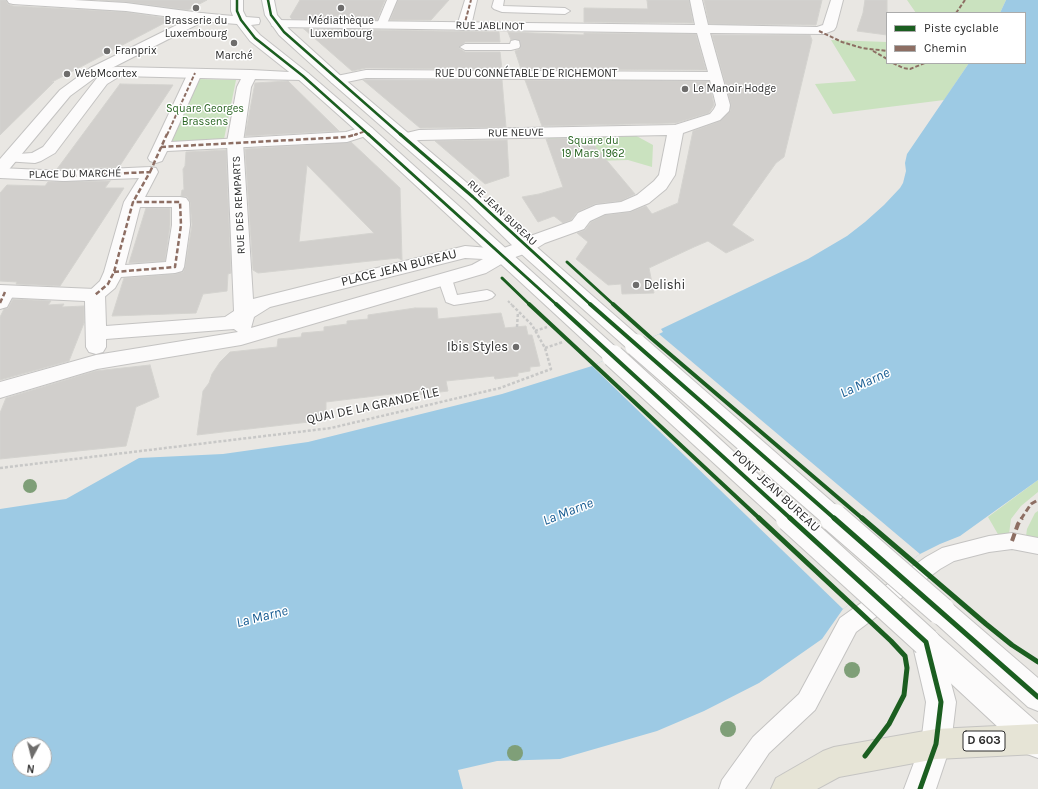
<!DOCTYPE html>
<html>
<head>
<meta charset="utf-8">
<style>
	body { margin:0 }
	#map { position:relative; width:1038px; height:789px; overflow:hidden; background:#e9e7e3; font-family:Karla,sans-serif }
	canvas { display:block }
	.legend { position:absolute; left:886px; top:12px; width:140px; height:52px; box-sizing:border-box; background:#fff; border:1px solid #ababab; margin:0; padding:5px 7px; list-style:none; font-size:12px; color:#2c2c2c }
	.legend li { display:flex; align-items:center; gap:8px; height:20px }
	.legend b { width:20px; border:1px solid #ababab }
	.north { position:absolute; left:12px; top:737px; width:40px; height:40px; box-sizing:border-box; background:#fff; border:1px solid #ababab; border-radius:50%; rotate:187deg; font-size:11px; font-weight:700; line-height:16px; text-align:center; color:#2c2c2c }
	.north::after { content:''; display:block; margin:auto; width:14px; height:18px; background:#6e6d6c; clip-path:polygon(50% 0,100% 100%,50% 72%,0 100%) }
</style>
</head>
<body>
<div id="map">
<canvas width="1038" height="789"></canvas>
<ul class="legend">
<li><b style="height:5px;background:#1b5e20"></b>Piste cyclable</li>
<li><b style="height:5px;background:#8d6e63"></b>Chemin</li>
</ul>
<div class="north">N</div>
</div>
<script>
const c = document.querySelector('canvas').getContext('2d');
c.lineJoin = 'round';
function fillPath(path, color) { c.fillStyle = color; c.fill(path, 'evenodd'); }
const shape = rows => new Path2D(rows.map(r => 'M' + r).join(''));
function stroke(path, color, width, dash) { c.strokeStyle = color; c.lineWidth = width; c.lineCap = dash ? 'butt' : 'round'; c.setLineDash(dash || []); c.stroke(path); }
function label(font, color, halo, rows, align = 'center') {
  c.font = font + ' Karla,sans-serif'; c.lineWidth = 3; c.setLineDash([]); c.textBaseline = 'middle'; c.strokeStyle = halo; c.fillStyle = color; for (const [text, x, y, turn = 0] of rows) {
    c.save(); c.translate(x, y); c.rotate((+turn || 0) * Math.PI / 180); c.textAlign = isNaN(turn) ? turn : align; if (halo) c.strokeText(text, 0, 0); c.fillText(text, 0, 0); c.restore();
  }
}
fillPath(shape([
	[907,0,1006,0,1000,13,916,13],
	[831,40,887,42,887,63,969,63,944,100,833,114,815,84,856,81],
	[196,79,236,80,224,139,167,143],
	[631,133,653,145,652,167,628,160,555,162,547,136],
	[1038,480,1038,492,1021,506,1011,519,1009,534,999,536,988,517],
	[1038,511,1038,539,1026,536,1027,529,1035,513]
]), '#cae2bf');
fillPath(shape([
	[1006,0,1038,0,1038,480,960,536,940,544,920,554,843,609,822,639,759,683,704,711,657,731,560,759,497,761,458,770,463,789,0,789,0,509,66,499,139,458,223,454,308,442,502,394,592,366,663,332,661,329,808,259,847,236,865,222,884,205,900,188,903,183,906,171,905,163,907,154,969,63,1025,63,1025,13,1000,13],
	[20,745,44,745,44,769,20,769]
]), '#9dcae4');
fillPath(shape([
	[659,334,920,554,843,609,592,366]
]), '#e9e7e3');
const building = shape([
	[0,0,6,0,8,4,13,6,126,12,172,19,52,82,54,82,0,135,0,0],
	[100,0,207,0,188,10,126,2,100,0],
	[300,0,385,0,377,20,292,19,290,17,300,0],
	[398,0,449,0,431,20,390,20,398,0],
	[647,0,689,0,693,23,584,22,584,8,648,9,647,0],
	[704,0,822,0,816,25,709,24,704,0],
	[865,0,887,0,887,35,857,31,863,13,865,0],
	[304,29,499,32,500,42,465,42,459,48,465,52,500,52,502,69,366,68,352,71,304,29],
	[508,32,584,35,584,33,696,34,706,70,521,69,515,51,520,49,520,41,515,39,511,40,508,32],
	[712,35,810,35,812,40,784,157,776,163,732,225,754,240,726,253,708,241,694,247,649,268,654,293,622,294,621,284,608,285,576,259,588,242,577,233,585,230,591,222,605,215,630,212,646,206,652,214,678,203,693,131,720,121,730,111,731,105,712,35],
	[363,80,502,80,506,127,420,128,363,80],
	[525,80,709,81,714,105,709,113,676,123,542,126,525,80],
	[288,81,338,130,339,131,245,136,255,83,288,81],
	[120,84,173,85,119,167,57,169,120,84],
	[588,138,635,194,621,201,595,204,577,212,571,220,563,223,554,216,538,222,522,197,539,194,563,187,546,139,588,138],
	[507,140,509,176,485,184,435,141,507,140],
	[351,142,400,188,402,260,398,258,258,273,253,270,245,149,351,142],
	[307,165,374,233,299,242,307,165],
	[226,150,231,273,228,274,227,291,203,294,196,313,112,316,124,278,175,274,183,272,185,267,192,225,190,202,187,197,181,196,182,190,184,190,183,169,185,166,186,152,226,150],
	[110,181,105,188,124,188,60,286,16,284,17,282,0,281,0,193,7,185,45,186,48,182,110,181],
	[146,208,170,208,170,225,165,261,129,263,146,208],
	[13,299,51,301,48,305,64,304,62,307,84,306,84,323,69,361,0,380,0,317,4,309,8,308,13,299],
	[415,308,437,308,438,319,501,313,505,328,526,326,528,335,532,335,540,366,530,367,530,371,518,373,518,376,495,379,494,376,446,381,448,391,409,396,408,392,326,402,326,420,197,435,203,391,209,383,212,374,220,362,230,352,277,347,278,339,301,337,302,333,324,331,324,327,347,324,347,321,368,319,368,315,415,308],
	[150,365,159,397,136,407,126,446,0,459,0,413,6,398,95,371,150,365]
]);
fillPath(building, '#d1cfcc');
stroke(building, '#d4d3cf', 1);
const service = shape([
	[387,0,397,0,386,26,378,26,377,24,387,0],
	[494,0,504,0,503,6,565,8,570,11,565,14,502,12,494,9,492,7,494,0],
	[515,40,519,41,520,46,519,48,511,50,465,50,460,47,465,44,510,44,511,41,515,40],
	[445,274,450,276,452,279,457,295,487,290,492,292,495,295,492,298,487,300,454,305,446,302,438,279,440,276,445,274],
	[1012,533,1038,538,1038,554,1012,549,989,552,954,561,940,569,856,632,815,710,769,753,745,789,719,789,722,780,753,737,799,694,840,618,926,557,942,548,989,536,1012,533]
]);
const pedestrian = shape([
	[465,0,477,0,471,26,469,29,464,30,459,29,457,26,465,0],
	[195,69,200,70,202,73,171,142,346,132,366,126,372,128,374,131,372,134,347,142,167,151,162,161,156,163,150,161,148,158,188,73,190,70,195,69],
	[150,167,156,168,158,172,145,197,180,197,186,198,189,202,190,225,184,267,182,271,175,273,121,277,115,288,102,299,95,301,88,299,85,295,100,281,104,272,124,202,139,178,64,181,58,180,56,176,58,172,64,171,150,167],
	[140,207,172,207,172,225,166,262,125,265,140,207],
	[5,286,12,288,15,292,7,307,0,309,0,287,5,286]
]);
const minor = shape([
	[690,0,702,0,708,25,817,27,823,25,831,0,843,0,836,27,834,30,824,34,710,33,730,105,729,111,720,120,683,133,675,175,666,189,649,203,630,211,605,214,590,221,584,229,545,243,532,251,510,259,486,273,241,345,97,369,0,398,0,382,96,355,238,332,234,329,106,339,106,347,103,352,96,354,89,352,86,347,85,301,0,297,0,285,95,289,102,291,105,295,106,326,225,317,234,311,227,142,237,87,241,79,120,76,107,84,55,153,41,161,35,163,4,161,2,158,4,155,32,153,43,147,97,78,101,75,90,74,88,71,90,68,118,67,251,70,308,73,310,76,308,79,303,80,255,79,251,87,243,142,253,299,465,246,501,249,518,243,533,235,572,221,578,213,596,205,621,202,637,195,654,181,659,175,667,135,419,140,404,143,398,141,396,138,398,135,419,130,675,125,710,114,714,109,716,105,710,80,366,78,337,84,332,83,330,80,332,77,366,70,708,72,697,33,277,27,272,26,271,23,272,20,695,25,690,0],
	[465,258,483,259,472,265,251,328,254,317,270,307,465,258],
	[0,168,64,171,70,172,72,176,70,180,64,181,0,178,0,168]
]);
const tertiary = shape([
	[201,13,206,14,207,17,206,20,100,74,70,96,6,173,0,174,0,159,60,90,90,68,201,13],
	[926,629,936,633,940,642,956,702,951,744,936,789,904,789,921,744,926,702,912,642,916,633,926,629]
]);
const secondary = shape([
	[7,0,74,0,126,3,201,13,233,16,231,11,231,0,243,0,243,11,246,17,259,18,260,21,259,24,251,25,260,35,308,73,372,128,620,351,624,356,620,361,613,363,606,361,360,134,298,79,250,41,237,24,201,21,126,11,13,4,9,3,7,0],
	[262,0,274,0,277,15,289,29,342,77,479,193,532,243,643,340,646,345,643,350,636,352,629,350,518,251,467,201,332,83,279,35,265,15,262,0],
	[941,599,951,603,1038,678,1038,711,1028,707,931,619,927,611,931,603,941,599],
	[926,629,936,633,1038,723,1038,758,1027,754,916,651,912,642,916,633,926,629]
]);
const primary = shape([
	[1038,724,1038,754,936,759,839,777,817,789,771,789,776,778,823,751,834,747,936,729,1038,724]
]);
stroke(service, '#c4c3c2', 2);
stroke(pedestrian, '#c4c3c2', 2);
stroke(minor, '#c4c3c2', 2);
stroke(tertiary, '#c4c3c2', 2);
stroke(secondary, '#c4c3c2', 2);
stroke(primary, '#c5c4c2', 2);
stroke(shape([
	[508,301,512,305]
]), '#c8c8c7', 2, [2.5, 1.5]);
stroke(shape([
	[517,327,518,312],
	[535,331,547,327],
	[545,348,563,342],
	[0,468,331,428,500,388,551,369,545,348,532,325,511,304]
]), '#c8c8c7', 2.5, [3, 2]);
fillPath(service, '#fcfbfb');
fillPath(pedestrian, '#fcfbfb');
fillPath(minor, '#fcfbfb');
fillPath(tertiary, '#fcfbfb');
fillPath(secondary, '#fcfbfb');
fillPath(primary, '#e6e4d6');
const secondaryBridgeFar1 = shape([
	[636,345,835,519],
	[613,356,791,519]
]);
const secondaryBridge = shape([
	[790,518,926,642],
	[834,518,941,611]
]);
stroke(secondaryBridgeFar1, '#c4c3c2', 24, []);
stroke(secondaryBridge, '#c4c3c2', 30, []);
stroke(secondaryBridgeFar1, '#fcfbfb', 22);
stroke(secondaryBridge, '#fcfbfb', 28);
stroke(shape([
	[956,13,965,0],
	[464,26,471,0],
	[819,31,842,42,862,48,887,51],
	[873,51,887,59],
	[893,63,903,68,910,69,925,63],
	[167,135,195,73],
	[354,135,366,131]
]), '#8d6e63', 2, [4, 2]);
stroke(shape([
	[161,147,347,137,357,134],
	[150,172,167,134],
	[64,176,150,172,133,202,114,272,108,284,95,295],
	[114,272,175,267,181,225,180,202,133,202],
	[0,303,5,292]
]), '#8d6e63', 2.5, [5, 2.5]);
stroke(shape([
	[1021,519,1031,504,1038,500]
]), '#8d6e63', 3, [6, 3]);
stroke(shape([
	[1012,541,1018,524,1022,518]
]), '#8d6e63', 4, [8, 4]);
stroke(shape([
	[237,0,237,11,241,20,255,38,303,76,369,135],
	[268,0,271,15,284,32,401,135]
]), '#1b5e20', 2.5);
stroke(shape([
	[368,134,557,305],
	[400,134,473,197,591,305],
	[567,262,614,305],
	[502,278,530,305]
]), '#1b5e20', 3);
stroke(shape([
	[529,304,760,519],
	[556,304,791,519],
	[590,304,835,519],
	[613,304,651,338,863,519]
]), '#1b5e20', 4);
stroke(shape([
	[759,518,891,641,905,656,907,668,904,695,889,724,865,756],
	[790,518,926,642,941,702,936,744,920,789],
	[834,518,1038,697],
	[862,518,986,624,1012,645,1038,662]
]), '#1b5e20', 5);
c.fillStyle = '#7f9f78';
for (const [x, y, r] of [
	[30,486,7],
	[852,670,8],
	[728,729,8],
	[515,753,8]
]) { c.beginPath(); c.arc(x, y, r, 0, 2 * Math.PI); c.fill(); }
for (const [x, y, r, color] of [
	[196,8,4,"#6e6d6c"],
	[341,8,4,"#6e6d6c"],
	[234,43,4,"#6e6d6c"],
	[107,51,4,"#6e6d6c"],
	[67,74,4,"#6e6d6c"],
	[685,89,4,"#6e6d6c"],
	[636,285,4,"#6e6d6c"],
	[516,347,4,"#6e6d6c"]
]) { const dot = new Path2D(); dot.arc(x, y, r, 0, 2 * Math.PI); c.fillStyle = color; c.fill(dot); stroke(dot, '#fff', 1.5); }
label('11px', '#2c2c2c', '#fff', [
	["Brasserie du",196,21],
	["Luxembourg",196,34],
	["Médiathèque",341,21],
	["Luxembourg",341,34],
	["Franprix",115,51,"left"],
	["Marché",234,56],
	["WebMcortex",75,74,"left"],
	["Le Manoir Hodge",693,89,"left"]
]);
label('11px', '#2c2c2c', '#fff', [
	["RUE JABLINOT",490,26,1],
	["RUE DU CONNÉTABLE DE RICHEMONT",526,74],
	["RUE NEUVE",516,133,-1],
	["PLACE DU MARCHÉ",75,174,-1],
	["RUE DES REMPARTS",239,205,-93],
	["RUE JEAN BUREAU",502,213,43]
]);
label('11px', '#286421', '#fff', [
	["Square Georges",205,109],
	["Brassens",205,122],
	["Square du",593,141],
	["19 Mars 1962",593,154]
]);
for (const [x, y, w] of [
	[984,741,42]
]) { const box = new Path2D(); box.roundRect(x - w / 2, y - 10, w, 20, 3); c.fillStyle = '#fff'; c.fill(box); stroke(box, '#2c2c2c', 1); }
label('bold 12px', '#2c2c2c', null, [
	["D 603",984,741]
]);
label('13px', '#2c2c2c', '#fff', [
	["PLACE JEAN BUREAU",399,268,-14],
	["QUAI DE LA GRANDE ÎLE",373,406,-12],
	["PONT JEAN BUREAU",776,491,43]
]);
label('13px', '#2c2c2c', '#fff', [
	["Delishi",644,285],
	["Ibis Styles",508,347,"right"]
], 'left');
label('italic 14px', '#195d93', '#fff', [
	["La Marne",865,383,-25],
	["La Marne",568,512,-21],
	["La Marne",262,617,-14]
]);
</script>
</body>
</html>
